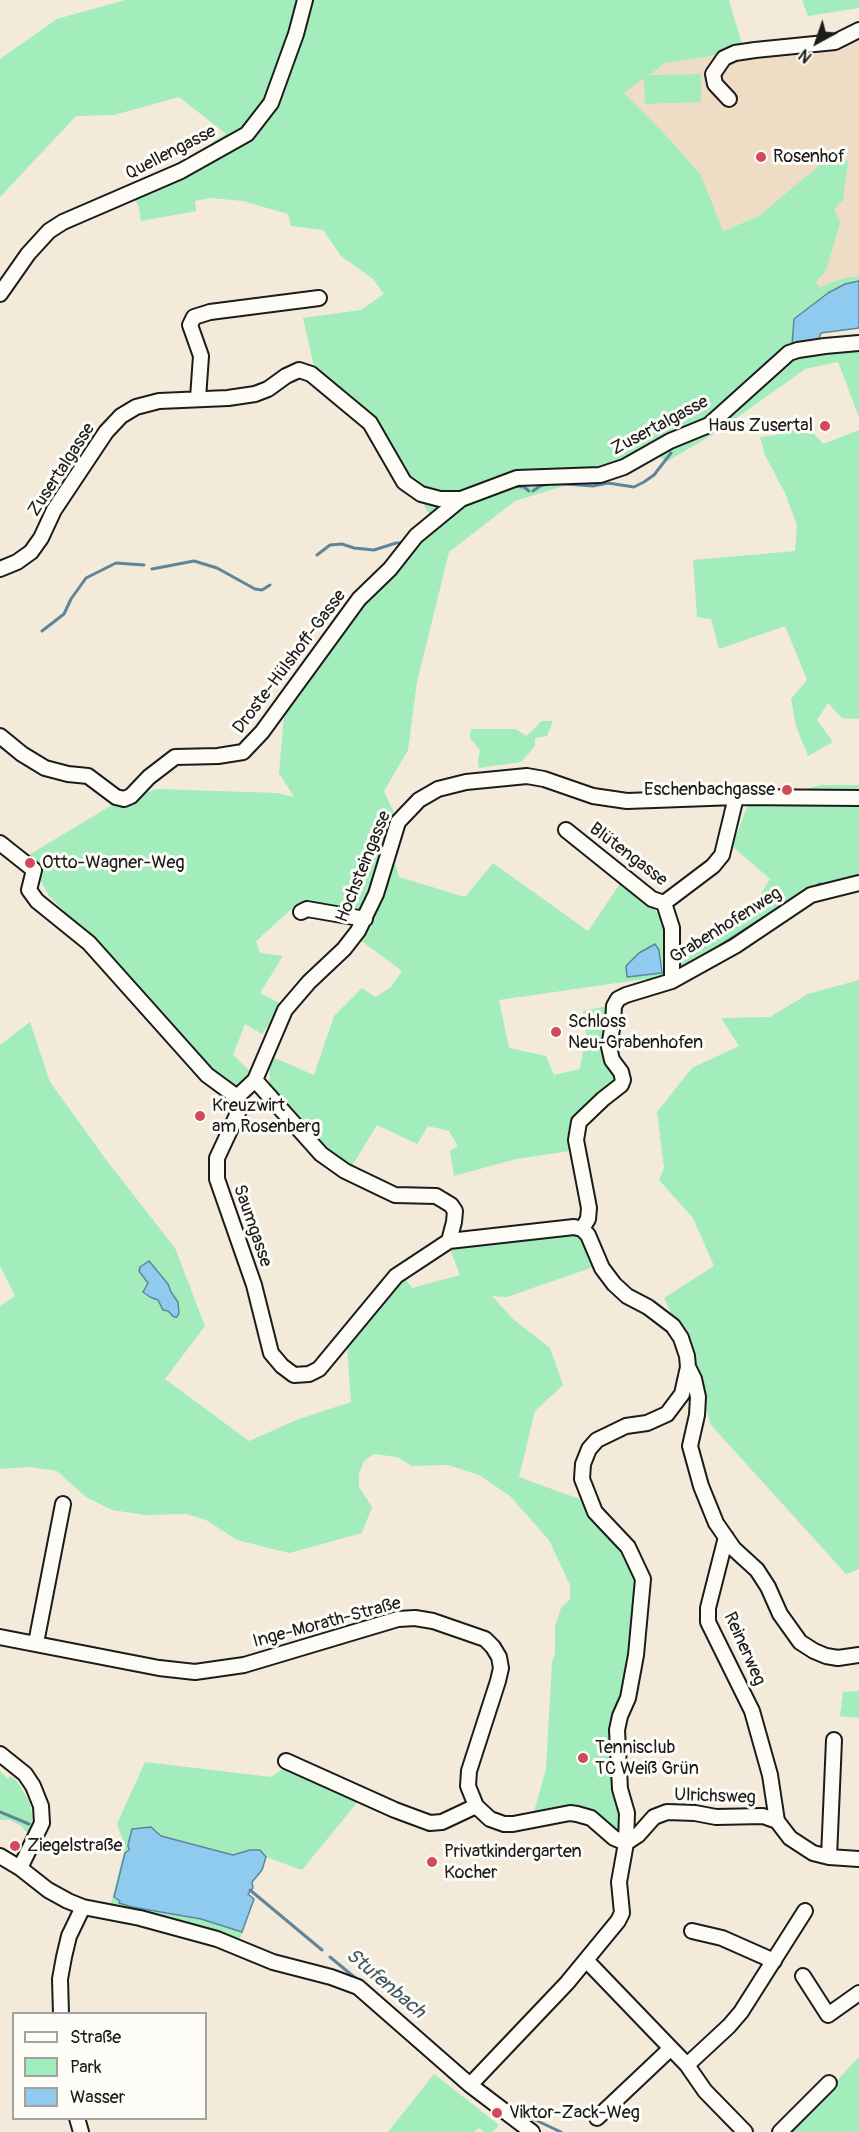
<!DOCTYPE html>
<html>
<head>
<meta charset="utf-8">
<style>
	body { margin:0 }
	#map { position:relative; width:859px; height:2132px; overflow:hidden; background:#f4ead9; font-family:Pangolin,sans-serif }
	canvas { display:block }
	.legend { position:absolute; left:12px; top:2012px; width:195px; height:108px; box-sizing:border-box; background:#fdfcf7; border:2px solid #a3a29f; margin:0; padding:8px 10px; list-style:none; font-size:18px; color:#1c1c1c }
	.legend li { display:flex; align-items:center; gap:12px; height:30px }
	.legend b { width:30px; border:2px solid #a3a29f }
	.north { position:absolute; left:787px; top:12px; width:60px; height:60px; -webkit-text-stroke:4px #fdfcf7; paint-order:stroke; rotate:220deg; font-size:16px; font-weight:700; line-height:24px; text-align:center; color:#1c1c1c }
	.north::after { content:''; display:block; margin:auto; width:21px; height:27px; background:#1c1c1c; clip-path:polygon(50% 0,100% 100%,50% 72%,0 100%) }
</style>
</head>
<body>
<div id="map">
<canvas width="859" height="2132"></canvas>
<ul class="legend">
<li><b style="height:8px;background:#fdfcf7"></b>Straße</li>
<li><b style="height:16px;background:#a3ecbb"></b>Park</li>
<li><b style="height:16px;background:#8ecbee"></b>Wasser</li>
</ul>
<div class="north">N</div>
</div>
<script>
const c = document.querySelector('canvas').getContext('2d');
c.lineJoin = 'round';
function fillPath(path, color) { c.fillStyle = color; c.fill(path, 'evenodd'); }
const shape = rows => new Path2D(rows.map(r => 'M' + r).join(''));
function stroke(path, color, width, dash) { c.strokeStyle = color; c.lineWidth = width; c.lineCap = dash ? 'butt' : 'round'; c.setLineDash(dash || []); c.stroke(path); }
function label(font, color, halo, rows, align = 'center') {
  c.font = font + ' Pangolin,sans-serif'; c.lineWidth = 6; c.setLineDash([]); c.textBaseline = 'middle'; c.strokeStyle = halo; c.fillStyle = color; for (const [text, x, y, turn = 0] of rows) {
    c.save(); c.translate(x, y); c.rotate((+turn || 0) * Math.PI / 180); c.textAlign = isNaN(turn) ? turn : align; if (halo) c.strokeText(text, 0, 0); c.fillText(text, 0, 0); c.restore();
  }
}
fillPath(shape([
	[859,30,859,277,848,277,833,282,820,289,816,282,826,271,840,221,833,209,829,157,759,216,723,231,701,175,663,132,624,93,664,63,744,51,835,42]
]), '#eeddc4');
fillPath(shape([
	[125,0,305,0,271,103,222,148,212,142,226,134,179,97,114,115,76,116,0,197,0,59,57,19],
	[309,0,729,0,744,51,665,63,649,75,701,74,701,102,645,104,644,78,624,93,663,132,701,175,723,231,759,216,829,157,848,161,843,200,834,209,840,221,839,227,826,271,816,282,820,288,829,283,848,277,859,277,859,328,821,333,818,341,859,343,859,417,838,362,805,369,717,432,666,462,653,451,619,469,515,501,449,552,417,682,408,750,384,791,397,819,390,847,399,877,465,897,493,863,588,931,620,884,647,900,644,904,649,907,651,904,657,913,661,910,675,960,749,914,770,879,732,846,748,805,821,785,859,785,859,874,805,896,756,933,658,981,645,979,499,1000,509,1048,546,1056,554,1075,580,1069,586,1034,583,1011,607,1006,609,1018,603,1054,618,1083,578,1119,571,1151,516,1159,454,1176,450,1151,458,1146,449,1131,428,1126,417,1144,377,1125,349,1171,269,1095,270,1056,314,1075,334,1016,362,988,375,997,390,988,402,971,352,934,358,911,296,905,256,941,260,953,283,956,260,993,283,1005,262,1034,245,1024,233,1055,254,1075,239,1088,213,1076,111,959,49,896,27,856,117,802,157,789,277,793,294,797,279,773,284,714,347,605,430,516,374,420,316,376,303,318,361,310,384,294,373,279,341,256,323,230,291,226,288,214,243,201,210,198,195,201,196,211,141,221,139,207,132,195,249,136],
	[802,0,859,0,859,8,808,16],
	[800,426,808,427,823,444,859,430,859,719,842,718,828,703,817,720,833,742,808,756,796,726,791,699,807,680,785,626,719,649,711,619,697,617,693,560,795,551,797,525,785,493,765,455,760,437,776,435],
	[542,721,553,721,547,736,535,738,535,746,521,762,479,768,478,762,480,750,470,738,471,729,516,729,526,736],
	[859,980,859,1569,846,1574,711,1425,686,1343,664,1298,714,1266,693,1218,659,1180,664,1168,657,1112,692,1068,739,1046,721,1018,770,1017,808,994],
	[30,1022,50,1082,107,1161,175,1248,205,1326,165,1379,249,1441,299,1419,351,1402,347,1345,404,1277,412,1288,460,1275,448,1244,579,1233,599,1265,507,1297,492,1296,513,1319,550,1348,563,1385,535,1411,519,1477,604,1508,625,1536,644,1620,620,1716,626,1843,597,1823,533,1815,546,1769,552,1662,555,1654,555,1626,561,1608,570,1599,570,1585,549,1540,510,1496,479,1475,448,1465,412,1466,397,1457,374,1454,364,1461,359,1474,359,1487,372,1507,362,1533,289,1553,237,1540,206,1520,187,1514,145,1515,112,1510,86,1497,57,1471,29,1467,0,1469,0,1306,15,1296,0,1266,0,1045],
	[144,1276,168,1284,171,1292,178,1302,150,1297,144,1288,148,1283],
	[859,1691,859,1718,840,1716,843,1692],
	[145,1762,271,1777,288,1765,360,1799,302,1870,266,1857,262,1870,246,1892,254,1899,239,1941,189,1924,110,1907,125,1847,117,1824],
	[0,1771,8,1779,10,1776,17,1781,30,1803,33,1820,28,1834,21,1826,10,1820,0,1820],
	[859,2057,859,2132,782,2132,830,2088],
	[434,2074,499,2125,493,2132,484,2132,479,2128,474,2132,388,2132]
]), '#a3ecbb');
const water = shape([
	[859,281,859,328,821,333,818,341,792,345,794,319,828,293,845,284,859,281],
	[655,944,659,950,662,973,627,977,626,966,639,953,655,944],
	[149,1261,168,1284,171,1292,178,1302,179,1313,177,1317,174,1317,168,1311,163,1310,158,1300,150,1297,143,1292,148,1283,139,1271,140,1267,149,1261],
	[151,1827,161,1836,233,1855,250,1850,260,1850,266,1857,262,1870,252,1882,253,1888,248,1894,254,1899,242,1932,201,1919,132,1907,119,1903,120,1901,114,1897,125,1853,129,1850,128,1845,132,1829,151,1827]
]);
fillPath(water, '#8ecbee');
stroke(water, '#60859a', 1.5);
stroke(shape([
	[511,486,524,487,529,491],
	[533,491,540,486,552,483,593,486,608,483,634,487,644,482,654,475,671,453],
	[317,555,330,545,342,544,354,548,374,550,396,543,406,543],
	[152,569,194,561,217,568,255,589,262,590,270,585],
	[42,631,64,614,71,599,86,578,116,563,144,565],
	[811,889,820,884,827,885],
	[707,954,799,895],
	[0,1812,29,1824],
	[250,1890,322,1950],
	[330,1957,359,1981],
	[520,2111,525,2115,561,2132]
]), '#60859a', 3);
const minor = shape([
	[729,99,715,84,713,74,724,58,735,53,755,50,835,42,859,30],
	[0,294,28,254,49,231,63,222,181,171,247,134,271,103,296,34,305,0],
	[198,398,201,356,190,325,194,317,210,312,319,298],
	[0,569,17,562,31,552,41,538,54,510,106,432,121,416,136,407,159,401,228,398,255,394,268,389,286,376,299,370,311,374,370,423,404,482,421,494,440,499,461,499,517,478,600,475,624,467,670,441,709,425,789,353,798,350,825,346,859,343],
	[0,736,22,754,45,768,68,774,88,776,116,797,124,799,131,796,149,777,175,757,218,756,243,752,262,732,359,599,390,569,416,536,461,499],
	[566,830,652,899,664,903],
	[0,843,34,870,29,890,37,901,89,943,207,1075,237,1097,238,1113,217,1158,217,1179,254,1285,271,1353,282,1366,294,1375,309,1374,319,1369,396,1276,449,1241,574,1227,582,1229],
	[664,903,713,866,722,855,736,797],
	[664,903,672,928,672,981],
	[301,912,307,909,365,919],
	[255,1080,321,1154,345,1171,395,1195,436,1196,451,1205,455,1211,454,1222,449,1241],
	[237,1097,255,1080,285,1010,309,982,344,949,358,931,376,894,398,822,419,800,438,789,466,782,527,776,544,779,593,796,627,801,736,797,859,798],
	[582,1229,588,1219,589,1208,576,1140,579,1122,603,1099,621,1085,623,1080,621,1072,612,1060,609,1047,613,1023,614,1006,618,999,626,995,672,981,735,946,811,895,859,883],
	[688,1367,694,1379,698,1397,697,1415,690,1446,701,1486,716,1523,734,1549,757,1570,768,1587,780,1614,800,1642,814,1651,826,1656,838,1658,859,1655],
	[726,1537,708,1608,708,1622,752,1711,770,1775,777,1821],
	[0,1637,159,1668,195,1672,244,1665,398,1619,415,1618,433,1621,485,1639,493,1647,499,1657,501,1668,498,1681,469,1771,468,1786,476,1806,490,1819,504,1824,513,1824,570,1813,577,1814,591,1818,614,1838,626,1843,638,1835,654,1817,667,1812,695,1813,716,1817,763,1816,777,1821,790,1838,813,1853,829,1857,859,1859],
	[36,1643,63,1504],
	[0,1754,25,1774,33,1786,41,1806,42,1823,20,1868],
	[286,1761,395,1810,430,1823,442,1822,476,1806],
	[0,1856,20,1868,48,1890,68,1901,83,1907,140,1918,217,1939,273,1962,331,1977,358,1987,470,2085,532,2132],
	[829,1857,834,1740],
	[692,1931,722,1938,774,1961],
	[586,1960,687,2065,705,2091,745,2132],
	[803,1976,828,2015,859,1993],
	[61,2014,60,1979,64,1957,69,1936,83,1907],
	[687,2065,729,2026,741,2012,805,1911],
	[470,2085,567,1983,618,1921,622,1913,619,1882,626,1843,627,1813,620,1789,617,1730,620,1716,628,1698,636,1655,643,1579,628,1547,595,1512,582,1479,583,1464,589,1449,597,1440,626,1426,647,1423,667,1414,682,1394,688,1367,687,1356,681,1338,673,1326,648,1307,627,1296,614,1284,602,1268,588,1235,582,1229],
	[77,2118,81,2132],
	[597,2118,670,2049],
	[780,2132,829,2083]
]);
stroke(minor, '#1c1c1c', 18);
stroke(minor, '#fdfcf7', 14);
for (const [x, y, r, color] of [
	[761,157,6,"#d1495b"],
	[825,426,6,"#d1495b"],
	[787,790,6,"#d1495b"],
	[30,863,6,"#d1495b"],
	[556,1032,6,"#d1495b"],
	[200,1116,6,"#d1495b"],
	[583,1758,6,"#d1495b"],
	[15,1846,6,"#d1495b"],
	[432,1862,6,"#d1495b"],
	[497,2113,6,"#d1495b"]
]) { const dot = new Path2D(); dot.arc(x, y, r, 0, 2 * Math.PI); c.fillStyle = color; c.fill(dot); stroke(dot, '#fdfcf7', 2); }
label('18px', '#1c1c1c', '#fdfcf7', [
	["Quellengasse",171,153,-27],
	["Zusertalgasse",660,426,-28],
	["Zusertalgasse",62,470,-57],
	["Droste-Hülshoff-Gasse",290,662,-53],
	["Blütengasse",628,855,37],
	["Hochsteingasse",364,867,-68],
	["Grabenhofenweg",726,926,-32],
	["Saumgasse",252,1226,71],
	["Inge-Morath-Straße",327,1623,-15],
	["Reinerweg",744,1649,66],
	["Ulrichsweg",715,1797,2]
]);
label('18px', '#1c1c1c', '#fdfcf7', [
	["Rosenhof",773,157],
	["Haus Zusertal",813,426,"right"],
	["Eschenbachgasse",775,790,"right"],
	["Otto-Wagner-Weg",42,863],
	["Schloss",568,1022],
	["Neu-Grabenhofen",568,1043],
	["Kreuzwirt",212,1106],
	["am Rosenberg",212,1127],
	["Tennisclub",595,1748],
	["TC Weiß Grün",595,1769],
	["Ziegelstraße",27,1846],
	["Privatkindergarten",444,1852],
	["Kocher",444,1873],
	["Viktor-Zack-Weg",509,2113]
], 'left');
label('italic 20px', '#445966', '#fdfcf7', [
	["Stufenbach",385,1984,40]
]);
</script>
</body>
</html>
